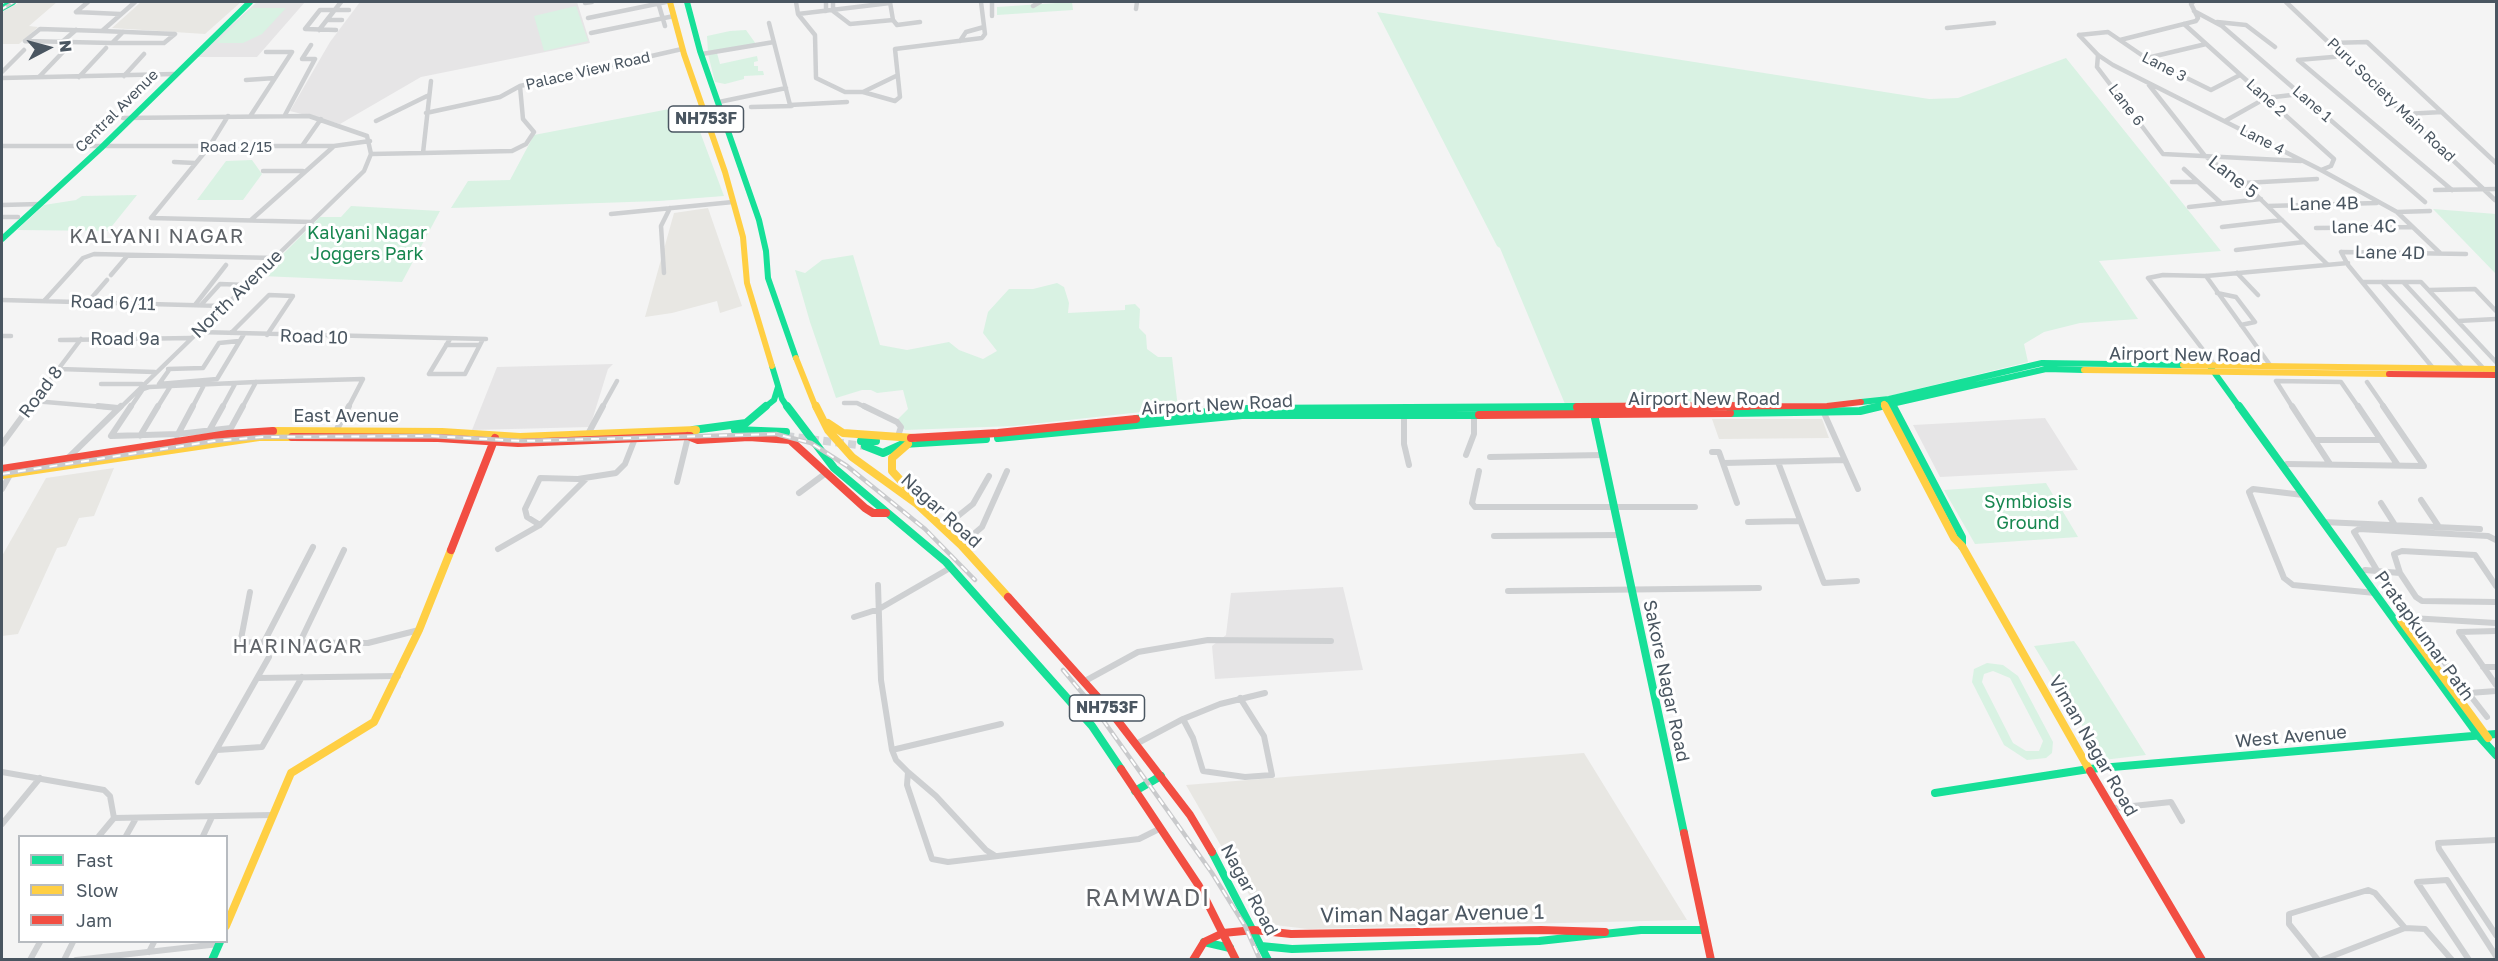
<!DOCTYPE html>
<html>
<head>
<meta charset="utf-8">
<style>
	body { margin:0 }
	#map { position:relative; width:2498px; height:961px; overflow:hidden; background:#f4f4f4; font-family:"Golos Text",sans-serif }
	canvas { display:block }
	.frame { position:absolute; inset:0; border:3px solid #4a5661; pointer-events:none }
	.legend { position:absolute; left:18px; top:835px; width:210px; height:108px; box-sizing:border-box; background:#fff; border:2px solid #b7bbc0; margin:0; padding:8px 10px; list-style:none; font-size:18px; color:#4a5661 }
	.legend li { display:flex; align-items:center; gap:12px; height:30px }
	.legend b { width:30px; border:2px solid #b7bbc0 }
	.north { position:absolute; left:18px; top:18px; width:60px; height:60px; -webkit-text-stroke:4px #fff; paint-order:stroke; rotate:84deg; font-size:16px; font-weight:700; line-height:24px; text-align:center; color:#4a5661 }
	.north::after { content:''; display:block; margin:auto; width:21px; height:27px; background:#4a5661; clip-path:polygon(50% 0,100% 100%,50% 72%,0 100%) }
</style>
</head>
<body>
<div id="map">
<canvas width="2498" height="961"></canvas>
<div class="frame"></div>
<ul class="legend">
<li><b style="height:8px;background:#16e098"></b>Fast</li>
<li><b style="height:8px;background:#ffcf43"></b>Slow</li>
<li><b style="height:8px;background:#f24e42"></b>Jam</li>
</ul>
<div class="north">N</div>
</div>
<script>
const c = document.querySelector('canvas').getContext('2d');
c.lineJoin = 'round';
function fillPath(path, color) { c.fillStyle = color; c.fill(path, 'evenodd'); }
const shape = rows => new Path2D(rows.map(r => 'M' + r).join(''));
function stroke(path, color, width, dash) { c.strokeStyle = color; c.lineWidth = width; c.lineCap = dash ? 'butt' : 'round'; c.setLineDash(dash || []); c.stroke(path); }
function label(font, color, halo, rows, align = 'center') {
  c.font = font + ' "Golos Text",sans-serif'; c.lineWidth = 6; c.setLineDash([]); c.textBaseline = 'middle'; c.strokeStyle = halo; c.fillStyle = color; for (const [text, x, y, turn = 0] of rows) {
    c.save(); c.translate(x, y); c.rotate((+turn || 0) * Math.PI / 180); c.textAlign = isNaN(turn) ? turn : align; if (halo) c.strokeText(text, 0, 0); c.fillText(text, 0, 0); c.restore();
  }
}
fillPath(shape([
	[20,2,57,2,29,26,38,27,19,44,2,44,2,12],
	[141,2,241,2,205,34,112,28],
	[708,208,742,306,720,313,717,301,672,313,645,317,674,213],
	[1712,419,1822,419,1829,438,1719,439],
	[114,468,94,516,79,518,66,546,57,548,18,634,2,636,2,556,46,478],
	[1584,753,1687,920,1308,929,1266,924,1186,785]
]), '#e8e7e3');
fillPath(shape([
	[257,2,305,2,257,57,196,57],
	[360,2,577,2,590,43,421,77,340,124,290,111,330,42],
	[613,364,608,369,590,427,472,430,497,367],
	[2045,418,2078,470,1940,477,1913,425],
	[1343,587,1363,670,1215,679,1212,646,1226,635,1231,593]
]), '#e6e5e6');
fillPath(shape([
	[1072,2,1073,10,997,15,997,7],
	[576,6,588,41,544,51,534,16],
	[252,8,286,8,262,34,243,43,216,43],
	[1377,12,1929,99,1958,98,2066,58,2221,251,2099,261,2138,319,2080,323,2044,332,2024,344,2028,362,1873,400,1837,403,1565,404,1500,248,1497,246],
	[746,30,756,44,708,52,707,36,730,31],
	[717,53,720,64,757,56,758,61,754,62,754,66,758,66,758,71,763,71,764,75,744,76,744,79,725,84,715,82,708,54],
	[690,105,724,196,659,201,451,208,468,181,510,180,534,135],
	[252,160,262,174,243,200,197,200,226,161],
	[137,195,108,231,17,230,44,205,76,200,82,196],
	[351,206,440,211,402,282,261,276,320,217,341,217],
	[2433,209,2496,214,2496,274],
	[853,255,880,345,907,350,949,342,959,350,983,359,997,351,983,333,988,312,1009,289,1033,289,1057,283,1064,287,1069,303,1068,313,1125,310,1125,305,1135,304,1140,309,1139,328,1146,335,1147,349,1158,357,1172,357,1178,408,1014,426,905,430,897,420,908,409,903,390,877,393,871,390,862,390,836,398,810,322,795,270,805,273,822,260],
	[2046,483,2078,537,1975,544,1944,490],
	[2074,641,2079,648,2146,755,2103,760,2034,646],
	[1987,663,2003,665,2018,676,2053,742,2052,753,2046,758,2027,760,2004,745,1972,682,1974,669],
	[1993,671,2010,678,2043,741,2039,751,2026,751,2013,743,1982,682,1984,674]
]), '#d9f2e3');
stroke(shape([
	[786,436,865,446]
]), '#d2d4d7', 8, [8, 4.5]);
stroke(shape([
	[658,2,665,26],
	[796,2,798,14,815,35,816,78,845,92,863,92,895,101,900,97,895,49,982,38,985,34,981,2],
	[826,2,826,11],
	[833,2,833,11,850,24,893,20,897,25,920,22],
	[890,2,893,20],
	[992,2,992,16],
	[2286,2,2495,200],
	[585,3,592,2],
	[1033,6,1040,2],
	[1136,9,1137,2],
	[2194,11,2222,26,2425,202],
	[76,12,120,14],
	[76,12,88,2],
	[798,14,890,3],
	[588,18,666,2],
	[327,20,342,20],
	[2217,22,2246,25,2275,47],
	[769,23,790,105,847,102],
	[2184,24,2334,159,2331,166,2321,170],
	[1947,28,1994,23],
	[319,30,341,2],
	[336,30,305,29,320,10,349,10],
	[591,33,674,16],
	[2079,35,2098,55,2113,65,2321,170,2397,212,2440,253],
	[2079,35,2108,32,2146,58,2211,90,2240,75],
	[2120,40,2196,21,2198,18,2191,4,2193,2],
	[25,41,112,43,123,32],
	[25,41,40,29,102,31],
	[960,41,966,32,984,27],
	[62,42,76,30],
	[112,43,164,43,175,34,102,31,135,2],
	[2330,43,2367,42,2496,163],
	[266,52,292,52],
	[702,54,774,42],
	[2098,55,2097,67,2163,154,2301,161],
	[2147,58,2206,44],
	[2298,60,2452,190],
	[2298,60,2344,56],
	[2,72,24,50],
	[124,76,144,54],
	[39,77,63,52],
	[79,77,106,48],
	[2,78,174,74],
	[246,80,275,78],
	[2149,85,2205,156,2248,187,2327,264],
	[863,92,896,76],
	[719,102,786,88],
	[751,107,792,106],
	[426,113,500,97,520,86,682,49],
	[2405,114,2442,112],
	[251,115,292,52],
	[285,115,315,59,302,59,311,45],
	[228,116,209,147,151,218,312,222],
	[376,121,427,96],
	[2225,121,2266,98,2300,94],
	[2,146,334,146,370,141],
	[302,146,321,119],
	[423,153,512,151,526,144,534,132,523,119,520,86],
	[371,154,423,153,431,81],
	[174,162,195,163],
	[2184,169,2221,203],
	[263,171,303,171],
	[2172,182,2197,182],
	[2244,183,2317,179],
	[2435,190,2496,189],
	[2,205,40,204],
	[2268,206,2377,203],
	[2189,207,2261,199],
	[2397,212,2430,211],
	[611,214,733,202],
	[2,217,18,217],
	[251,220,333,147],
	[2222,227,2282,220],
	[2316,228,2412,227],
	[2236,250,2304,242],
	[2341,252,2348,265,2433,368],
	[2341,252,2466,254],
	[664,273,661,226,670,208],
	[2237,273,2258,295],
	[111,275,128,255],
	[2206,276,2270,365],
	[2362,282,2421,282,2496,362],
	[2382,282,2462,368],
	[2404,283,2484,369],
	[2429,290,2475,289,2496,311],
	[2217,293,2236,297,2255,322,2241,325],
	[2,300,224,306],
	[44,301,83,258,94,254,275,258],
	[88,302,107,280],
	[195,305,226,265],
	[201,305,220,284,247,285],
	[2458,321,2496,319],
	[198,332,486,339],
	[231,333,269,295,293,296,267,335],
	[2,336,11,336],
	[450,339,429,374,465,374,483,339],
	[60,340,191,338],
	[446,345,480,345],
	[2214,364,2148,278,2163,275,2206,276,2348,263],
	[59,369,155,372],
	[168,369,203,368,219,343,239,341],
	[169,370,159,384,217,379,244,334],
	[256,382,363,379,348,408],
	[2367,382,2385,408],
	[101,384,142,384],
	[34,401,116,408],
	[844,403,857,403,867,408],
	[29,408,81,339],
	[120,408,364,171,371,154,367,136,309,116,123,118],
	[130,408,143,389,149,387,256,382],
	[157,408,170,387],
	[192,408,204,385],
	[222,408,235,384],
	[242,408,256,382],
	[602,408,617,381],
	[2293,408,2276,381,2341,382,2359,408]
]), '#ced0d2', 4.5);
stroke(shape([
	[98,406,118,408],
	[131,406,111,436,178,434,231,428,243,406],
	[864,406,897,422,901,427,898,436],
	[2292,406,2330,464],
	[2358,406,2397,464],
	[1824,413,1858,489],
	[1404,415,1404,444,1409,465],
	[209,431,223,406],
	[336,431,349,406],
	[588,434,603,406],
	[140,436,158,406],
	[177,436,193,406],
	[2314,440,2380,440],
	[2,444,30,406],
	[1712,452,1719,452,1737,503],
	[1466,455,1474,434,1474,414],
	[1490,457,1603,455],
	[66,460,121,406],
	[1778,462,1824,583,1857,581],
	[1724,463,1845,460],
	[2287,464,2424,466,2383,406],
	[1479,471,1472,503,1475,507,1695,507],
	[677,482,688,437],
	[2,489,11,473],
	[799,493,826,473],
	[2303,495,2253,489,2249,492,2284,578,2293,585,2375,593],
	[2421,500,2439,527],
	[2381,503,2395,525],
	[1748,522,1800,521],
	[2323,522,2480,529],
	[540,525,527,517,525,509,540,478,578,479,616,473,625,464,636,436],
	[943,528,973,504,989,476],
	[1494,536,1620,535],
	[2496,540,2488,536,2359,529,2354,532,2387,587,2411,618,2496,623],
	[962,544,982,527,1007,471],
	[498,549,540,525,586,479],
	[2365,570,2400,573],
	[878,585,881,680,892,750,896,760,908,772,907,785,932,859,948,862,1139,839,1159,829],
	[2496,586,2475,555,2402,551,2394,554,2400,573,2416,597,2422,601,2496,602],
	[1508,591,1759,588],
	[250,592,241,639,244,642,368,643,419,630],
	[854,617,879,609,950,568],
	[2419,630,2487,717],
	[2496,631,2459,632,2496,685],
	[264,642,313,547],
	[299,644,344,550],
	[2483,667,2496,667],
	[258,678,398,676],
	[1085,681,1138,652,1208,640,1331,641],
	[2456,694,2496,691],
	[1183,719,1193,738,1203,771,1245,777,1272,775,1264,736,1240,698],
	[1136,744,1183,719,1220,704,1265,693],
	[217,750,262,747,302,677],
	[892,750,1001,724],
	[2,772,104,790,110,796,114,818],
	[908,772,936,796,986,850,994,855],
	[198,782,269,657],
	[2114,808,2171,802,2182,821],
	[114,818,273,815],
	[2,824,40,778],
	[99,836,114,818],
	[126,836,135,820],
	[203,836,212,817],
	[2496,840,2438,843,2439,849,2496,935],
	[149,952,154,942],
	[30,960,40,942],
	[64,960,73,942],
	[76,960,219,944],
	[2318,960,2289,924,2289,914,2368,890,2375,893,2405,928],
	[2322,960,2405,928,2425,929,2452,960],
	[2469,960,2417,882,2447,880,2496,956]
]), '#ced0d2', 6);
stroke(shape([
	[687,2,700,51,759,220,766,251,768,278,796,358],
	[2,8,13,2],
	[2,239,101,148,250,2],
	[772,366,782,399,788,408],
	[2211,368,2240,408],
	[1861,402,1889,399,2042,363,2183,365],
	[1891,403,1894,408],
	[764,408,774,400,778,387],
	[1440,408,1577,407],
	[1874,408,2046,369,2084,370]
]), '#16e098', 6);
stroke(shape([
	[787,406,834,468,946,562,1092,726,1121,769],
	[1893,406,1962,537,1962,546],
	[2239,406,2478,735,2496,755],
	[1593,409,1684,833],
	[1730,413,1860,411,1881,406],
	[1136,419,1241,409,1577,407],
	[693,430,746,423,766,406],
	[735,430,786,432],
	[998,438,1242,415,1479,415],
	[861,441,876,441],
	[865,446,883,453,903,444,986,439],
	[1135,791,1161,776],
	[1935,793,2089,769,2496,734],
	[1212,852,1268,960],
	[1204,942,1230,948],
	[1261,946,1292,949,1539,941,1641,930,1703,930],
	[212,960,220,942]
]), '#16e098', 8);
stroke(shape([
	[670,2,684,54,725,172,743,237,747,283,772,366],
	[796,358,816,408],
	[2183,365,2496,369],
	[2084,370,2389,374],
	[1884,404,1886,408]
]), '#ffcf43', 6);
stroke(shape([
	[816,406,828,430,852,457,917,504,961,545,1008,597],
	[1885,406,1954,538,1962,546,2090,771],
	[828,423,843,433,914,438],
	[273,431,442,432,520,437,696,430],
	[908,444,892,458,892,471,915,496],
	[2,475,259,437,292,437],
	[2401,620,2488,738],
	[226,926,291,773,374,722,419,630,451,550]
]), '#ffcf43', 8);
stroke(shape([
	[2389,374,2496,375],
	[1577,407,1827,406,1861,402]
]), '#f24e42', 6);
stroke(shape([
	[1577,407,1748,406],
	[1479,415,1730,413],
	[688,436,698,440,749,437,790,440,865,508,873,513,886,513],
	[292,437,438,438,518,443,690,436],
	[911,438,998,433,1136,419],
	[2,469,228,434,273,431],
	[451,550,495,438],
	[1008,597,1111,712,1190,815,1212,852],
	[1121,769,1199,886,1236,960],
	[2090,771,2202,960],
	[1684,833,1711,960],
	[1193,960,1204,942,1223,933,1254,930,1291,934,1541,930,1605,932]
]), '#f24e42', 8);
const railFar1 = shape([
	[2,9,14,2]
]);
const rail = shape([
	[2,474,214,441,263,437,431,436,522,441,776,434,811,443,847,466,925,529,975,580],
	[1063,670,1093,706,1212,873,1245,926,1260,960]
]);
stroke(railFar1, '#c9cacc', 3);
stroke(rail, '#c9cacc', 4.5);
stroke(railFar1, '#fff', 1.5, [5]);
stroke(rail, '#fff', 2, [8]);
label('15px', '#4a5661', '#fff', [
	["Lane 3",2164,67,27],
	["Palace View Road",588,71,-13],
	["Lane 2",2266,98,42],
	["Puru Society Main Road",2391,100,44],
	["Lane 1",2312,104,41],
	["Lane 6",2126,105,53],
	["Central Avenue",117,111,-45],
	["Lane 4",2262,140,27],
	["Road 2/15",236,147]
]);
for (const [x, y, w] of [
	[706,119,75],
	[1107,708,75]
]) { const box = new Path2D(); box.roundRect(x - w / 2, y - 13, w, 26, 4.5); c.fillStyle = '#fff'; c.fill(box); stroke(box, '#4a5661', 1.5); }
label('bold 16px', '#4a5661', null, [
	["NH753F",706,119],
	["NH753F",1107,708]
]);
label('18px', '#4a5661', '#fff', [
	["Lane 5",2233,177,38],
	["Lane 4B",2324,204,-1],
	["lane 4C",2364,227,-1],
	["Lane 4D",2390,253,1],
	["North Avenue",237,294,-44],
	["Road 6/11",113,303,2],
	["Road 10",314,337,2],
	["Road 9a",125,339],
	["Airport New Road",2185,355,1],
	["Road 8",41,392,-53],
	["Airport New Road",1704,399],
	["Airport New Road",1217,405,-3],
	["East Avenue",346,416],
	["Nagar Road",941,511,42],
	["Pratapkumar Path",2424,636,54],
	["Sakore Nagar Road",1666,681,78],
	["West Avenue",2291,737,-5],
	["Viman Nagar Road",2093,746,60],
	["Nagar Road",1249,890,62]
]);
label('18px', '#17864f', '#fff', [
	["Kalyani Nagar",367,233],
	["Joggers Park",367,254],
	["Symbiosis",2028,502],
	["Ground",2028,523]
]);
c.letterSpacing = '1.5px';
label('20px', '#5f6368', '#fff', [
	["KALYANI NAGAR",157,237],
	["HARINAGAR",298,647]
]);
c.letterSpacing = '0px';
label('21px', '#4a5661', '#fff', [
	["Viman Nagar Avenue 1",1432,914,-1]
]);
c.letterSpacing = '1.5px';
label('24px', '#5f6368', '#fff', [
	["RAMWADI",1148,898]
]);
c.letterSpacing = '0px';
</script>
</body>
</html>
